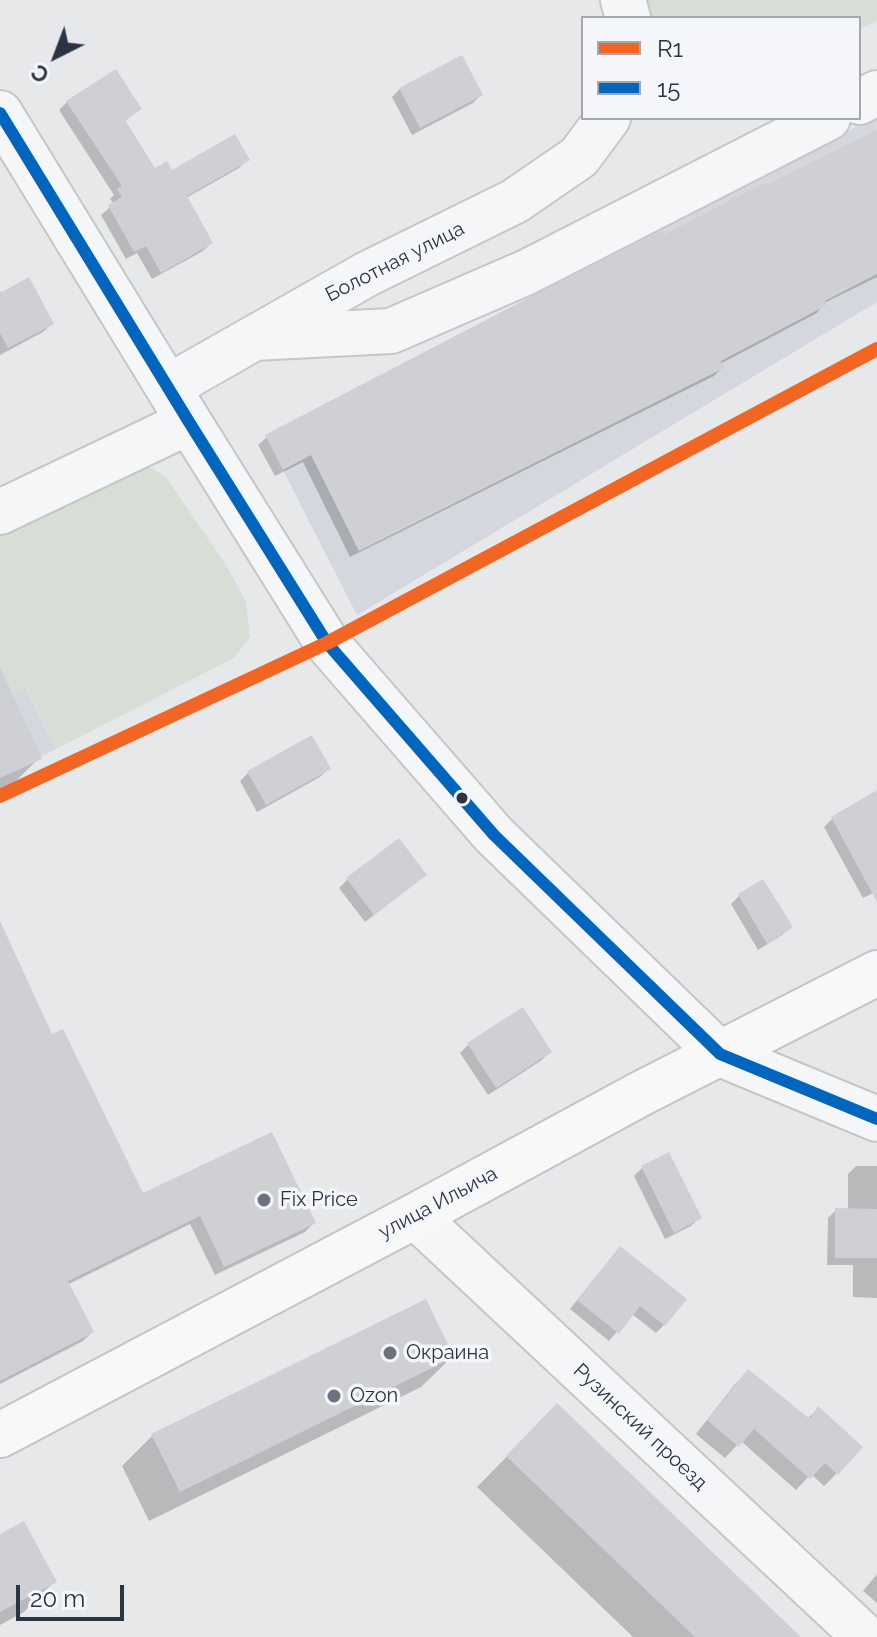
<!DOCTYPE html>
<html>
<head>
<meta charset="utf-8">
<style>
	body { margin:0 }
	#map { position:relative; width:877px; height:1637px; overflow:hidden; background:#e6e8ea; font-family:Raleway,sans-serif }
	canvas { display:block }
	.legend { position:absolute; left:581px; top:16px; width:280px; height:104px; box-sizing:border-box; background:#f4f6f9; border:2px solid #a4a8b1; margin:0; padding:10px 14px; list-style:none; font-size:24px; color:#2b3445 }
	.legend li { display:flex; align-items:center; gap:16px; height:40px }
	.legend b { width:40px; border:2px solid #a4a8b1 }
	.north { position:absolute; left:16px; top:16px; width:80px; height:80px; -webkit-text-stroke:6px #f4f6f9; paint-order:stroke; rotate:222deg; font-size:22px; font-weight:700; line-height:32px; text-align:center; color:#2b3445 }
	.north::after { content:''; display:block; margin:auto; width:28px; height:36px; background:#2b3445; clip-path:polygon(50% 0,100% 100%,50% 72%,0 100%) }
	.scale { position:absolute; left:16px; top:1585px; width:108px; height:36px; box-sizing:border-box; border:4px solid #2b3445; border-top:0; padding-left:10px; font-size:24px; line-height:28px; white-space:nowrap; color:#2b3445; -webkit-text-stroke:6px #f4f6f9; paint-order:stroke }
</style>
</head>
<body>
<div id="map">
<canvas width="877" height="1637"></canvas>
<ul class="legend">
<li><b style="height:10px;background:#f26522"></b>R1</li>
<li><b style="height:10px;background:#0065bd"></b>15</li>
</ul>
<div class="north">С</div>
<div class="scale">20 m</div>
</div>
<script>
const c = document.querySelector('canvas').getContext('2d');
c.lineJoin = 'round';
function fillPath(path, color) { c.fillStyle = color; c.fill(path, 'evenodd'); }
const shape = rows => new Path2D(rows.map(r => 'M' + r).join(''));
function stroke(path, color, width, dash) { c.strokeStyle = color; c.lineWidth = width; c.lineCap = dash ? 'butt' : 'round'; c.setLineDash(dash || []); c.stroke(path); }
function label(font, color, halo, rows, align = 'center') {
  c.font = font + ' Raleway,sans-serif'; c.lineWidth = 7; c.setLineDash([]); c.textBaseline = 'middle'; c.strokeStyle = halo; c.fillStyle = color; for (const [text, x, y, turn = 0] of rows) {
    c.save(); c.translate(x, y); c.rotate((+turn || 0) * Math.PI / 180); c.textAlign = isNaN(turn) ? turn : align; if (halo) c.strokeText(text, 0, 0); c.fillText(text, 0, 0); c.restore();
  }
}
fillPath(shape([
	[877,116,877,302,357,615,265,435,661,229,723,194,785,164],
	[26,687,56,749,0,776,0,693,1,695]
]), '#d4d7dd');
fillPath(shape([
	[623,0,877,0,877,21,859,29,859,18,628,18],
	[139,461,166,477,226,565,246,602,250,637,234,658,56,749,27,687,1,695,0,693,0,530]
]), '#d6ded6');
fillPath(shape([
	[400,89,481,95,473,103,412,135,392,97],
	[67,102,139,109,124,122,154,170,171,173,247,160,239,168,186,198,211,243,203,251,152,279,137,253,126,259,101,215,114,204,110,199,114,195,59,110],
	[877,132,877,277,824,303,817,313,720,364,722,368,714,376,350,557,303,462,275,476,258,445,267,437],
	[0,291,2,294,52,324,43,332,0,355],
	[0,707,39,758,15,782,0,789],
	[311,738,328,769,320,777,257,812,240,781,248,773],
	[877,807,877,891,863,898,824,827,832,819],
	[425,875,365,922,339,888,347,880],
	[762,881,790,927,782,935,758,950,731,904,739,896],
	[0,937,51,1037,143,1196,314,1223,305,1232,215,1275,190,1224,67,1285,92,1332,83,1341,0,1384],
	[522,1010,550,1052,542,1060,488,1095,460,1053,468,1045],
	[856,1166,877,1166,877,1298,853,1297,853,1265,827,1265,828,1218,836,1210,848,1210,848,1174],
	[642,1168,699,1218,691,1226,665,1239,634,1176],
	[612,1257,664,1325,656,1333,632,1314,609,1341,570,1309],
	[452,1357,421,1387,149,1521,122,1466,152,1436],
	[748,1372,807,1419,818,1409,837,1473,824,1486,811,1474,796,1490,741,1441,725,1458,696,1434,735,1384],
	[527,1436,773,1637,633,1637,477,1487],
	[0,1536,54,1582,24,1612,0,1625],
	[877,1574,877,1603,863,1591]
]), '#0003');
fillPath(shape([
	[462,55,483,95,420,128,399,88],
	[116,69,142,109,125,120,155,168,167,161,172,170,235,134,250,160,187,196,213,243,161,273,146,246,134,252,108,205,122,197,117,189,122,186,66,101],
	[877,130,877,274,825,301,827,305,721,361,724,368,359,551,311,455,283,470,265,435,521,302,662,231,664,235,763,183,764,186],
	[29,277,54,324,8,348,0,333,0,293],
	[0,667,42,759,0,778],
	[312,735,331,769,266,805,247,771],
	[877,790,877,902,831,817],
	[399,838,427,875,374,915,346,878],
	[763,879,793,927,767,944,738,894],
	[0,921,52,1034,63,1029,143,1193,272,1132,316,1223,224,1267,200,1216,68,1281,94,1332,0,1381],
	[523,1007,552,1052,496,1088,467,1043],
	[669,1152,702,1218,674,1233,641,1166],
	[835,1208,877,1209,877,1258,835,1258],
	[620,1246,687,1299,665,1326,640,1306,619,1334,577,1300],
	[426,1299,454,1357,180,1492,151,1434],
	[748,1369,810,1419,818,1406,863,1447,838,1475,825,1463,810,1479,754,1429,739,1447,707,1420],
	[557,1403,801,1637,695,1637,506,1456],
	[24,1521,57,1582,0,1612,0,1534]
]), '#ced0d3');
const minor = shape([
	[623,0,628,18],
	[859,102,877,93],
	[0,113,189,422,327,643,494,835,720,1054,877,1119],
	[254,338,391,331,527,272,828,118],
	[168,387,367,274,515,201,579,157,608,118],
	[0,512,189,422],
	[415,1216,865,1637]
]);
const major = shape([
	[0,1435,415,1216,642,1093,877,973]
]);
stroke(minor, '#c4c6c8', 48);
stroke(major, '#c2c5c8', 48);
stroke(minor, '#f5f6f7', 44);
stroke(major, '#f8f8f8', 44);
stroke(shape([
	[0,113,189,422,327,643,494,835,720,1054,877,1119]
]), '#0065bd', 12);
stroke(shape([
	[0,796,327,643,877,349]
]), '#f26522', 14);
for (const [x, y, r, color] of [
	[462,798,7,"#2b3445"],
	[264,1200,8,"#6c737f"],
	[390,1353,8,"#6c737f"],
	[334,1396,8,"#6c737f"]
]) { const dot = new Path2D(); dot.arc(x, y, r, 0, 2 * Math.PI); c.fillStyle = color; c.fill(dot); stroke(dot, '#f4f6f9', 3); }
label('20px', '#2b3445', '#f4f6f9', [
	["Болотная улица",395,262,-27],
	["улица Ильича",438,1203,-28],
	["Рузинский проезд",640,1427,43]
]);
label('20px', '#2b3445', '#f4f6f9', [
	["Fix Price",280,1200],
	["Окраина",406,1353],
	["Ozon",350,1396]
], 'left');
</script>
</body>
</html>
